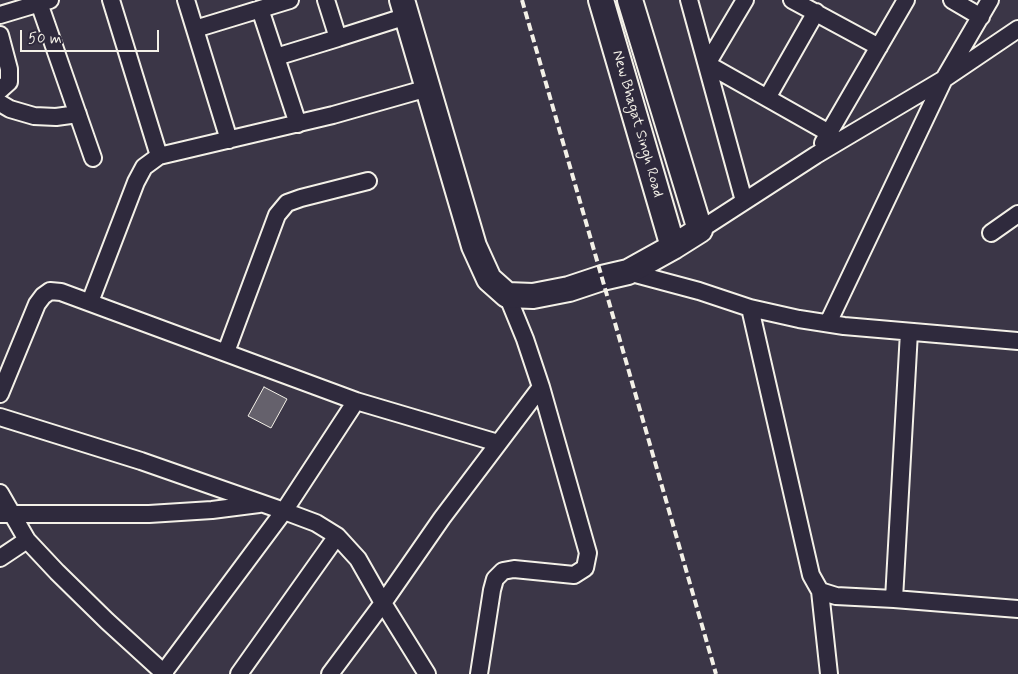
<!DOCTYPE html>
<html>
<head>
<meta charset="utf-8">
<style>
	body { margin:0 }
	#map { position:relative; width:1018px; height:674px; overflow:hidden; background:#3b3647; font-family:Mynerve,sans-serif }
	canvas { display:block }
	.scale { position:absolute; left:20px; top:30px; width:139px; height:22px; box-sizing:border-box; border:2px solid #f4f1e8; border-top:0; padding-left:6px; font-size:15px; line-height:18px; white-space:nowrap; color:#f4f1e8; -webkit-text-stroke:4px #2f2a3d; paint-order:stroke }
</style>
</head>
<body>
<div id="map">
<canvas width="1018" height="674"></canvas>
<div class="scale">50 m</div>
</div>
<script>
const c = document.querySelector('canvas').getContext('2d');
c.lineJoin = 'round';
function fillPath(path, color) { c.fillStyle = color; c.fill(path, 'evenodd'); }
const shape = rows => new Path2D(rows.map(r => 'M' + r).join(''));
function stroke(path, color, width, dash) { c.strokeStyle = color; c.lineWidth = width; c.lineCap = dash ? 'butt' : 'round'; c.setLineDash(dash || []); c.stroke(path); }
function label(font, color, halo, rows, align = 'center') {
  c.font = font + ' Mynerve,sans-serif'; c.lineWidth = 4; c.setLineDash([]); c.textBaseline = 'middle'; c.strokeStyle = halo; c.fillStyle = color; for (const [text, x, y, turn = 0] of rows) {
    c.save(); c.translate(x, y); c.rotate((+turn || 0) * Math.PI / 180); c.textAlign = isNaN(turn) ? turn : align; if (halo) c.strokeText(text, 0, 0); c.fillText(text, 0, 0); c.restore();
  }
}
const building = shape([
	[264,387,287,399,271,428,248,416,264,387]
]);
fillPath(building, '#65616c');
stroke(building, '#f4f1e8', 1);
const street = shape([
	[186,0,229,140],
	[326,0,338,38,407,16],
	[689,0,744,201],
	[745,0,707,64,829,133],
	[792,0,879,47],
	[952,0,981,17],
	[39,3,93,158],
	[260,9,298,124],
	[0,15,50,0],
	[195,29,290,0],
	[0,35,9,69,9,82,0,90],
	[276,57,338,38],
	[767,98,816,12],
	[0,103,10,109,34,116,56,117,78,114],
	[823,143,906,0],
	[159,156,333,115,428,88],
	[700,230,816,155,944,79,990,0],
	[991,233,1018,214],
	[628,272,699,291,750,308,799,319,844,326,1018,341],
	[90,302,136,182,144,167,159,156,111,0],
	[750,308,811,575,820,591,836,596,894,599,909,332],
	[828,323,944,79,1018,29],
	[226,352,277,215,287,203,301,198,368,181],
	[0,394,37,304,43,296,50,291,61,292,356,401,498,443],
	[0,417,141,461,284,511,316,523,337,536,358,559,383,603,427,674],
	[0,493,27,540,57,572,107,621,165,674],
	[0,514,149,514,212,510,259,504],
	[0,558,27,540],
	[820,591,829,674],
	[894,599,1018,609],
	[164,672,284,511,356,401],
	[239,674,337,536],
	[330,674,383,603,442,518,541,387],
	[479,674,492,590,495,579,503,571,514,569,574,575,585,568,588,553,541,387,525,339,507,295]
]);
const secondary = shape([
	[402,0,474,246,489,279,507,295,533,296,569,289,602,278,628,272,673,247,700,230,630,0],
	[601,0,673,247]
]);
stroke(street, '#f4f1e8', 20);
stroke(secondary, '#f4f1e8', 28);
stroke(street, '#2f2a3d', 16);
stroke(secondary, '#2f2a3d', 24);
stroke(shape([
	[522,0,716,674]
]), '#f4f1e8', 4, [8, 4]);
label('15px', '#f4f1e8', '#2f2a3d', [
	["New Bhagat Singh Road",637,124,74]
]);
</script>
</body>
</html>
